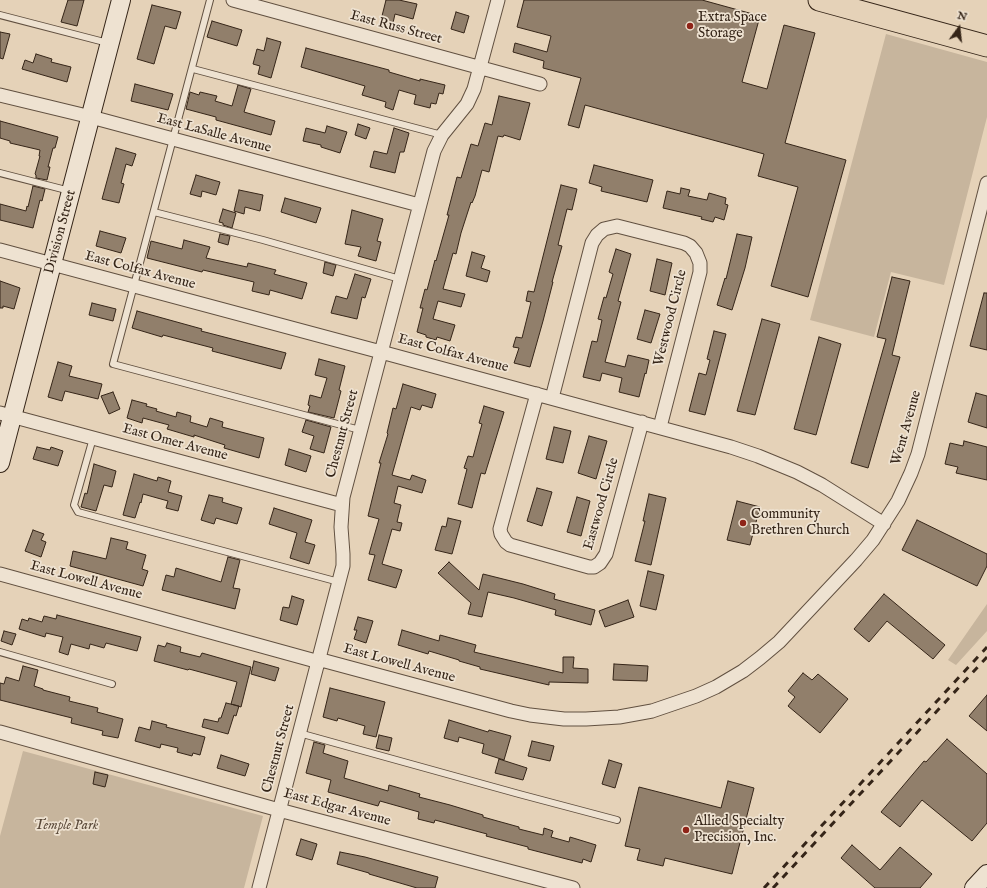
<!DOCTYPE html>
<html>
<head>
<meta charset="utf-8">
<style>
	body { margin:0 }
	#map { position:relative; width:987px; height:888px; overflow:hidden; background:#e5d2b8; font-family:"IM FELL English",serif }
	canvas { display:block }
	.north { position:absolute; left:939px; top:8px; width:40px; height:40px; -webkit-text-stroke:3px #eee2d1; paint-order:stroke; rotate:15deg; font-size:11px; font-weight:700; line-height:16px; text-align:center; color:#352518 }
	.north::after { content:''; display:block; margin:auto; width:14px; height:18px; background:#352518; clip-path:polygon(50% 0,100% 100%,50% 72%,0 100%) }
</style>
</head>
<body>
<div id="map">
<canvas width="987" height="888"></canvas>
<div class="north">N</div>
</div>
<script>
const c = document.querySelector('canvas').getContext('2d');
c.lineJoin = 'round';
function fillPath(path, color) { c.fillStyle = color; c.fill(path, 'evenodd'); }
const shape = rows => new Path2D(rows.map(r => 'M' + r).join(''));
function stroke(path, color, width, dash) { c.strokeStyle = color; c.lineWidth = width; c.lineCap = dash ? 'butt' : 'round'; c.setLineDash(dash || []); c.stroke(path); }
function label(font, color, halo, rows, align = 'center') {
  c.font = font + ' "IM FELL English",serif'; c.lineWidth = 3.5; c.setLineDash([]); c.textBaseline = 'middle'; c.strokeStyle = halo; c.fillStyle = color; for (const [text, x, y, turn = 0] of rows) {
    c.save(); c.translate(x, y); c.rotate((+turn || 0) * Math.PI / 180); c.textAlign = isNaN(turn) ? turn : align; if (halo) c.strokeText(text, 0, 0); c.fillText(text, 0, 0); c.restore();
  }
}
fillPath(shape([
	[886,34,987,62,987,117,944,285,891,272,874,337,810,320],
	[987,604,987,631,956,665,948,660],
	[23,751,263,816,244,888,0,888,0,836]
]), '#c7b59d');
const building = shape([
	[68,0,84,0,77,26,61,22,68,0],
	[386,0,399,0,417,4,413,19,395,14,393,23,381,20,386,0],
	[524,0,702,0,760,16,742,82,767,89,784,25,815,33,785,143,846,160,808,297,771,286,798,187,758,176,764,154,585,105,579,128,568,125,581,78,543,68,544,61,513,52,515,43,547,52,551,36,517,27,524,0],
	[152,5,181,12,176,29,165,26,154,64,137,59,152,5],
	[456,12,469,16,464,33,451,29,456,12],
	[212,21,242,30,237,46,207,37,212,21],
	[0,32,10,34,3,59,0,58,0,32],
	[267,38,281,42,271,78,258,74,260,66,253,64,257,49,264,51,267,38],
	[306,48,389,70,389,72,420,81,420,79,445,85,443,94,439,93,436,104,431,103,430,108,414,104,416,95,399,90,393,110,385,107,386,102,362,95,365,86,301,67,306,48],
	[36,54,52,59,51,62,71,67,67,82,22,69,25,60,33,63,36,54],
	[135,84,173,94,168,110,131,101,135,84],
	[238,85,251,89,244,112,275,121,271,135,216,120,216,117,186,109,190,92,199,95,200,92,217,96,215,101,232,106,238,85],
	[499,96,530,103,523,129,520,140,504,135,503,137,498,136,489,172,482,170,475,196,472,203,471,202,461,233,456,254,453,253,443,289,465,294,461,307,438,301,433,319,455,325,450,341,437,337,436,340,426,337,426,335,417,332,423,308,420,308,425,289,427,290,435,260,436,261,449,215,447,215,457,177,461,178,471,144,478,146,485,123,492,125,499,96],
	[0,121,58,137,55,148,53,148,48,167,50,167,47,180,36,178,36,175,35,174,40,156,39,156,40,150,10,143,10,141,0,138,0,121],
	[358,124,370,128,366,139,355,135,358,124],
	[327,126,347,132,340,153,321,147,321,145,303,141,306,128,325,133,327,126],
	[394,128,409,133,404,152,400,152,395,173,370,167,374,151,387,154,394,128],
	[116,148,136,154,132,166,126,164,121,183,124,184,119,203,102,199,116,148],
	[594,165,653,180,647,202,601,191,602,187,589,183,594,165],
	[196,175,220,182,216,195,202,191,201,197,190,194,196,175],
	[561,185,577,189,572,210,567,209,558,245,562,246,552,282,553,282,543,321,530,367,514,363,519,348,513,347,516,337,522,338,531,302,526,301,528,291,534,292,561,185],
	[33,186,45,189,42,201,40,200,33,228,0,220,0,204,26,211,27,206,28,207,33,186],
	[681,188,690,190,688,196,707,200,709,193,726,198,725,204,728,205,724,220,715,217,713,222,701,219,702,217,663,208,667,191,680,194,681,188],
	[239,190,263,195,260,211,245,207,244,214,234,211,239,190],
	[285,198,321,208,316,223,281,212,285,198],
	[223,209,236,213,232,228,223,225,223,223,219,222,223,209],
	[352,210,383,219,377,241,381,242,376,261,358,256,361,247,345,244,352,210],
	[100,231,126,238,121,253,96,246,100,231],
	[220,234,230,236,228,245,218,242,220,234],
	[737,234,752,237,745,268,732,310,717,305,725,278,726,279,737,234],
	[184,240,210,247,206,258,247,267,248,263,276,270,274,274,307,283,302,299,270,290,269,295,252,291,254,282,203,270,202,272,147,258,151,241,182,249,184,240],
	[616,249,631,254,618,301,621,302,605,362,625,367,628,355,649,360,646,374,645,373,639,397,619,392,622,378,602,373,600,381,583,377,592,341,597,342,602,320,598,319,604,297,606,298,613,274,609,272,616,249],
	[472,252,485,256,481,268,490,271,487,282,466,276,472,252],
	[657,259,672,263,665,295,650,291,657,259],
	[325,262,336,265,333,276,323,273,325,262],
	[355,274,371,279,365,298,362,297,357,319,331,313,336,296,347,299,355,274],
	[892,277,910,281,892,355,900,357,868,468,851,463,886,339,877,337,892,277],
	[0,281,20,288,14,309,3,306,3,308,0,308,0,281],
	[984,293,987,293,987,350,970,346,984,293],
	[92,303,116,309,113,321,89,315,92,303],
	[645,310,660,314,651,343,637,339,645,310],
	[137,311,202,329,201,331,286,353,281,369,212,351,213,348,163,335,162,337,132,328,137,311],
	[762,319,780,324,755,415,737,411,762,319],
	[714,331,726,334,705,415,689,411,699,373,706,375,710,360,707,359,714,331],
	[819,337,841,344,816,435,794,429,819,337],
	[319,359,345,366,339,390,341,391,334,418,308,412,310,406,308,405,310,395,321,398,327,378,315,375,319,359],
	[58,362,72,366,69,376,102,384,98,399,65,391,62,401,48,397,58,362],
	[403,384,436,394,432,408,422,405,420,410,411,407,392,475,410,480,412,475,426,480,422,493,398,486,394,503,401,505,397,522,402,523,400,531,392,529,382,564,402,570,396,588,368,580,375,555,369,554,379,519,368,516,381,463,379,463,388,434,387,433,393,408,396,409,403,384],
	[113,392,120,409,109,414,101,396,113,392],
	[976,393,987,396,987,428,968,422,976,393],
	[132,400,147,404,146,406,157,409,156,411,176,417,177,412,191,416,190,422,207,427,210,418,223,422,222,427,264,438,259,458,224,448,225,445,194,435,194,437,167,429,169,425,143,418,142,423,127,418,132,400],
	[484,406,504,412,485,474,481,473,472,508,458,504,467,469,464,468,468,456,473,457,482,424,479,423,484,406],
	[306,420,331,427,324,453,310,449,314,436,302,432,306,420],
	[554,427,571,431,563,463,546,459,554,427],
	[589,436,607,441,596,479,578,473,589,436],
	[964,441,987,447,987,480,956,473,958,467,945,464,950,443,963,446,964,441],
	[37,447,50,450,51,447,63,451,58,466,33,459,37,447],
	[289,449,311,456,306,472,285,465,289,449],
	[94,464,116,471,112,487,104,485,96,511,81,507,85,493,87,494,94,464],
	[134,474,157,481,158,477,171,481,168,492,182,496,178,511,166,508,168,501,143,494,141,503,140,502,135,518,123,515,134,474],
	[537,488,552,492,542,526,527,521,537,488],
	[649,494,666,498,651,565,635,561,645,521,643,521,649,494],
	[209,495,223,498,222,502,242,508,237,524,216,518,214,524,201,520,209,495],
	[577,497,590,501,581,536,567,532,577,497],
	[737,501,760,507,750,545,727,540,737,501],
	[274,508,312,520,305,542,315,545,309,564,290,558,297,533,269,524,274,508],
	[448,518,461,521,452,554,435,550,442,526,446,527,448,518],
	[917,520,987,554,987,566,977,586,902,550,917,520],
	[33,530,44,534,41,540,46,542,41,557,25,551,33,530],
	[111,538,128,542,126,549,146,555,142,569,148,571,143,586,70,566,73,551,106,559,111,538],
	[228,557,240,560,233,588,240,589,235,609,162,590,166,575,174,577,176,568,221,582,228,557],
	[449,562,479,590,483,574,523,584,555,594,554,599,595,610,591,625,555,615,556,610,514,598,488,592,482,617,468,614,471,603,438,573,449,562],
	[648,571,664,575,656,610,640,606,648,571],
	[884,594,945,645,933,659,887,621,869,642,854,629,884,594],
	[292,596,304,600,297,625,280,620,283,607,289,608,292,596],
	[628,600,634,617,605,627,599,611,628,600],
	[57,615,141,637,137,651,106,643,104,648,90,644,89,649,71,644,68,655,59,652,63,637,46,633,45,637,19,629,22,619,28,621,29,618,42,622,44,616,56,619,57,615],
	[358,617,373,621,366,643,354,639,357,630,354,630,358,617],
	[402,630,439,641,440,635,476,645,474,652,563,673,563,657,574,657,573,668,588,669,588,683,549,682,549,685,480,669,480,667,459,661,459,660,429,651,428,654,398,645,402,630],
	[4,631,16,634,12,645,1,641,4,631],
	[167,643,181,647,180,652,200,657,202,653,251,667,241,707,231,704,237,682,189,669,188,670,154,661,158,645,165,647,167,643],
	[254,661,279,668,275,681,251,674,254,661],
	[614,664,648,666,647,681,613,680,614,664],
	[23,666,38,670,34,686,43,689,43,690,70,697,69,701,98,708,97,712,123,719,118,738,102,735,103,731,71,723,72,718,0,700,0,683,4,684,6,677,19,681,23,666],
	[803,673,812,680,818,674,848,699,820,733,788,706,795,697,788,691,803,673],
	[330,688,385,702,376,737,363,734,365,726,338,718,337,721,323,717,330,688],
	[987,695,987,731,969,716,987,695],
	[226,703,239,706,236,716,234,715,228,734,202,727,204,719,218,722,219,718,221,718,226,703],
	[449,720,488,732,489,730,511,736,504,760,482,753,484,744,459,737,458,742,444,738,449,720],
	[152,721,167,725,166,727,205,737,200,755,193,753,192,756,177,752,178,748,161,744,160,748,135,741,139,727,150,730,152,721],
	[379,735,392,738,389,751,376,748,379,735],
	[947,739,987,774,987,823,972,841,922,800,900,827,881,812,924,761,926,762,947,739],
	[532,741,554,746,550,761,528,756,532,741],
	[314,742,325,745,323,753,326,754,348,761,344,778,388,791,389,785,420,794,419,797,450,805,483,815,483,817,519,827,519,829,543,835,544,828,553,831,551,837,569,842,570,837,596,845,591,862,583,859,582,863,528,849,528,847,486,836,487,834,435,820,434,823,418,819,419,812,380,801,378,806,328,792,331,780,306,773,314,742],
	[221,755,249,764,245,776,217,768,221,755],
	[499,759,527,768,523,780,495,773,499,759],
	[609,760,622,764,615,788,602,784,609,760],
	[95,772,108,775,105,787,93,784,95,772],
	[728,781,754,788,732,874,665,858,663,866,637,860,640,849,625,846,639,787,721,808,728,781],
	[301,839,317,844,312,860,296,855,301,839],
	[852,845,880,870,900,847,932,874,920,888,875,888,841,858,852,845],
	[340,852,365,857,438,877,435,888,417,888,369,874,369,873,337,864,340,852]
]);
fillPath(building, '#917f6b');
stroke(building, '#352518', 1);
const lane = shape([
	[210,0,113,364,360,430],
	[0,15,108,43],
	[193,69,442,135],
	[0,173,70,191],
	[154,212,263,240,400,279],
	[93,438,74,505,78,512,339,582],
	[0,652,112,684],
	[299,733,519,794,617,820]
]);
const street = shape([
	[233,0,540,84],
	[0,95,91,117,419,205],
	[0,250,381,352,731,447,758,456,797,472,822,485,884,524],
	[537,394,500,529,501,534,506,542,510,545,589,567,594,567,600,563,606,554,642,422],
	[552,398,592,243,597,235,604,229,617,226,684,243,690,246,696,253,700,263,700,272,660,427],
	[0,413,342,505],
	[0,574,312,660,325,661,511,711,530,715,564,719,586,719,619,717,652,711,696,696,716,687,743,671,760,658,779,642,856,560,873,540,898,501,911,473,918,454,987,183],
	[0,732,279,810,573,888],
	[259,888,343,566,343,554,341,527,343,497,434,151,442,135,467,104,474,89,498,0]
]);
const secondary = shape([
	[0,463,121,0],
	[974,888,987,874]
]);
const primary = shape([
	[819,0,987,46]
]);
stroke(lane, '#615040', 8);
stroke(street, '#615040', 15);
stroke(secondary, '#352518', 20);
stroke(primary, '#352518', 23);
stroke(lane, '#eee2d1', 6);
stroke(street, '#eee2d1', 13);
stroke(secondary, '#eee2d1', 18);
stroke(primary, '#e5d2b8', 21);
stroke(shape([
	[764,888,987,647],
	[773,888,987,657]
]), '#352518', 3, [7, 7]);
for (const [x, y, r, color] of [
	[690,26,4,"#8f2418"],
	[743,523,4,"#8f2418"],
	[686,830,4,"#8f2418"]
]) { const dot = new Path2D(); dot.arc(x, y, r, 0, 2 * Math.PI); c.fillStyle = color; c.fill(dot); stroke(dot, '#eee2d1', 1.5); }
label('14px', '#352518', '#eee2d1', [
	["Extra Space",698,18],
	["Storage",698,34],
	["Community",751,515],
	["Brethren Church",751,531],
	["Allied Specialty",694,822],
	["Precision, Inc.",694,838]
], 'left');
label('14px', '#352518', '#eee2d1', [
	["East Russ Street",396,28,15],
	["East LaSalle Avenue",214,134,15],
	["Division Street",61,232,-75],
	["East Colfax Avenue",140,271,15],
	["Westwood Circle",671,318,-76],
	["East Colfax Avenue",453,354,15],
	["Went Avenue",907,428,-74],
	["Chestnut Street",343,434,-75],
	["East Omer Avenue",175,443,15],
	["Eastwood Circle",602,504,-74],
	["East Lowell Avenue",86,581,15],
	["East Lowell Avenue",399,664,15],
	["Chestnut Street",279,749,-75],
	["East Edgar Avenue",337,808,15]
]);
label('italic 14px', '#5a4939', '#eee2d1', [
	["Temple Park",66,826]
]);
</script>
</body>
</html>
